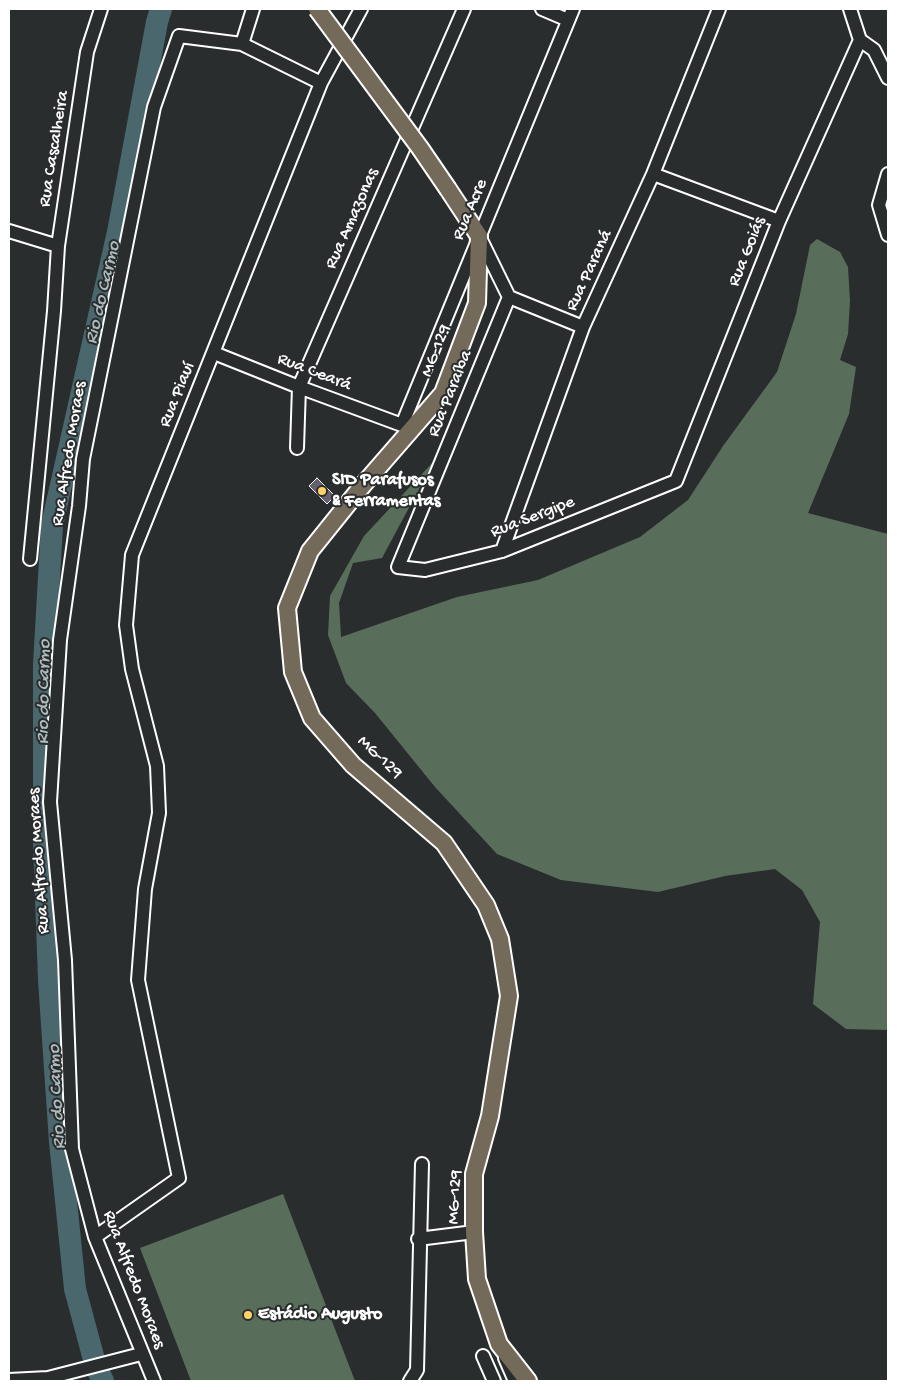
<!DOCTYPE html>
<html>
<head>
<meta charset="utf-8">
<style>
	body { margin:0 }
	#map { position:relative; width:897px; height:1390px; overflow:hidden; background:#2a2d2e; font-family:"Gochi Hand",sans-serif }
	canvas { display:block }
	.frame { position:absolute; inset:0; border:10px solid #fff; pointer-events:none }
</style>
</head>
<body>
<div id="map">
<canvas width="897" height="1390"></canvas>
<div class="frame"></div>
</div>
<script>
const c = document.querySelector('canvas').getContext('2d');
c.lineJoin = 'round';
function fillPath(path, color) { c.fillStyle = color; c.fill(path, 'evenodd'); }
const shape = rows => new Path2D(rows.map(r => 'M' + r).join(''));
function stroke(path, color, width, dash) { c.strokeStyle = color; c.lineWidth = width; c.lineCap = dash ? 'butt' : 'round'; c.setLineDash(dash || []); c.stroke(path); }
function label(font, color, halo, rows, align = 'center') {
  c.font = font + ' "Gochi Hand",sans-serif'; c.lineWidth = 4; c.setLineDash([]); c.textBaseline = 'middle'; c.strokeStyle = halo; c.fillStyle = color; for (const [text, x, y, turn = 0] of rows) {
    c.save(); c.translate(x, y); c.rotate((+turn || 0) * Math.PI / 180); c.textAlign = isNaN(turn) ? turn : align; if (halo) c.strokeText(text, 0, 0); c.fillText(text, 0, 0); c.restore();
  }
}
fillPath(shape([
	[817,239,840,252,848,267,850,301,848,334,840,360,856,367,849,414,808,513,888,534,888,1030,846,1029,813,1004,820,922,802,890,775,869,725,876,658,892,561,880,497,854,435,787,375,713,346,683,328,635,330,596,364,536,434,461,382,558,353,563,339,603,341,637,457,597,538,580,640,537,688,500,723,446,777,372,796,314,810,245],
	[283,1194,355,1381,191,1381,140,1248]
]), '#586e5a');
stroke(shape([
	[103,1381,96,1367,75,1289,60,1142,49,980,44,841,44,665,52,525,118,232,157,22,161,9]
]), '#4a676e', 22);
const building = shape([
	[317,478,335,496,327,504,309,486,317,478]
]);
fillPath(building, '#655f70');
stroke(building, '#fff', 1);
const minor = shape([
	[542,9,568,20],
	[850,9,860,40],
	[860,40,874,50,888,78],
	[242,44,253,9],
	[653,174,779,221],
	[888,174,879,205,888,235],
	[9,231,58,246,87,52,101,9],
	[479,236,509,297,398,567,425,570,502,551,676,481,779,221,860,40],
	[509,297,583,327],
	[214,353,299,387,402,425,573,9],
	[297,448,299,387,464,9],
	[502,551,583,327,653,174,719,9],
	[30,559,54,311,58,246],
	[95,1237,179,1178,138,980,145,889,159,813,157,766,132,669,126,625,132,555,321,83,361,9],
	[418,1239,474,1232],
	[483,1356,494,1381],
	[505,1358,515,1381],
	[9,1380,48,1378,141,1354],
	[154,1381,95,1237,72,1149,65,960,50,802,60,640,79,506,83,459,154,107,179,36,242,44,321,83],
	[410,1381,417,1370,422,1164]
]);
const major = shape([
	[448,189,479,236,477,303,443,393,363,485,310,551,287,608,293,672,312,718,353,765,444,843,486,905,500,939,509,996,490,1116,474,1174,474,1232,477,1279,499,1344,528,1381]
]);
stroke(minor, '#fff', 16);
stroke(major, '#fff', 20);
stroke(minor, '#2a2d2e', 12);
stroke(major, '#746a5a', 16);
const majorBridge = shape([
	[317,9,420,148,448,189]
]);
stroke(majorBridge, '#fff', 20, []);
stroke(majorBridge, '#746a5a', 16);
for (const [x, y, r, color] of [
	[322,491,5,"#ffd166"],
	[248,1315,5,"#ffd166"]
]) { const dot = new Path2D(); dot.arc(x, y, r, 0, 2 * Math.PI); c.fillStyle = color; c.fill(dot); stroke(dot, '#2a2d2e', 2); }
label('18px', '#fff', '#2a2d2e', [
	["Rua Cascalheira",55,149,-81],
	["Rua Acre",471,210,-67],
	["Rua Amazonas",353,219,-66],
	["Rua Goiás",748,252,-68],
	["Rua Paraná",590,271,-65],
	["MG-129",437,351,-69],
	["Rua Ceará",314,373,21],
	["Rua Paraíba",451,394,-68],
	["Rua Piauí",178,395,-68],
	["Rua Alfredo Moraes",70,454,-81],
	["Rua Sergipe",533,518,-21],
	["MG-129",379,758,43],
	["Rua Alfredo Moraes",40,861,-94],
	["MG-129",456,1197,-87],
	["Rua Alfredo Moraes",133,1280,69]
]);
label('bold 18px', '#fff', '#2a2d2e', [
	["SID Parafusos",332,481],
	["& Ferramentas",332,502],
	["Estádio Augusto",258,1315]
], 'left');
label('italic 19px', '#aebbbe', '#2a2d2e', [
	["Rio do Carmo",104,293,-77],
	["Rio do Carmo",45,692,-89],
	["Rio do Carmo",58,1097,-93]
]);
</script>
</body>
</html>
